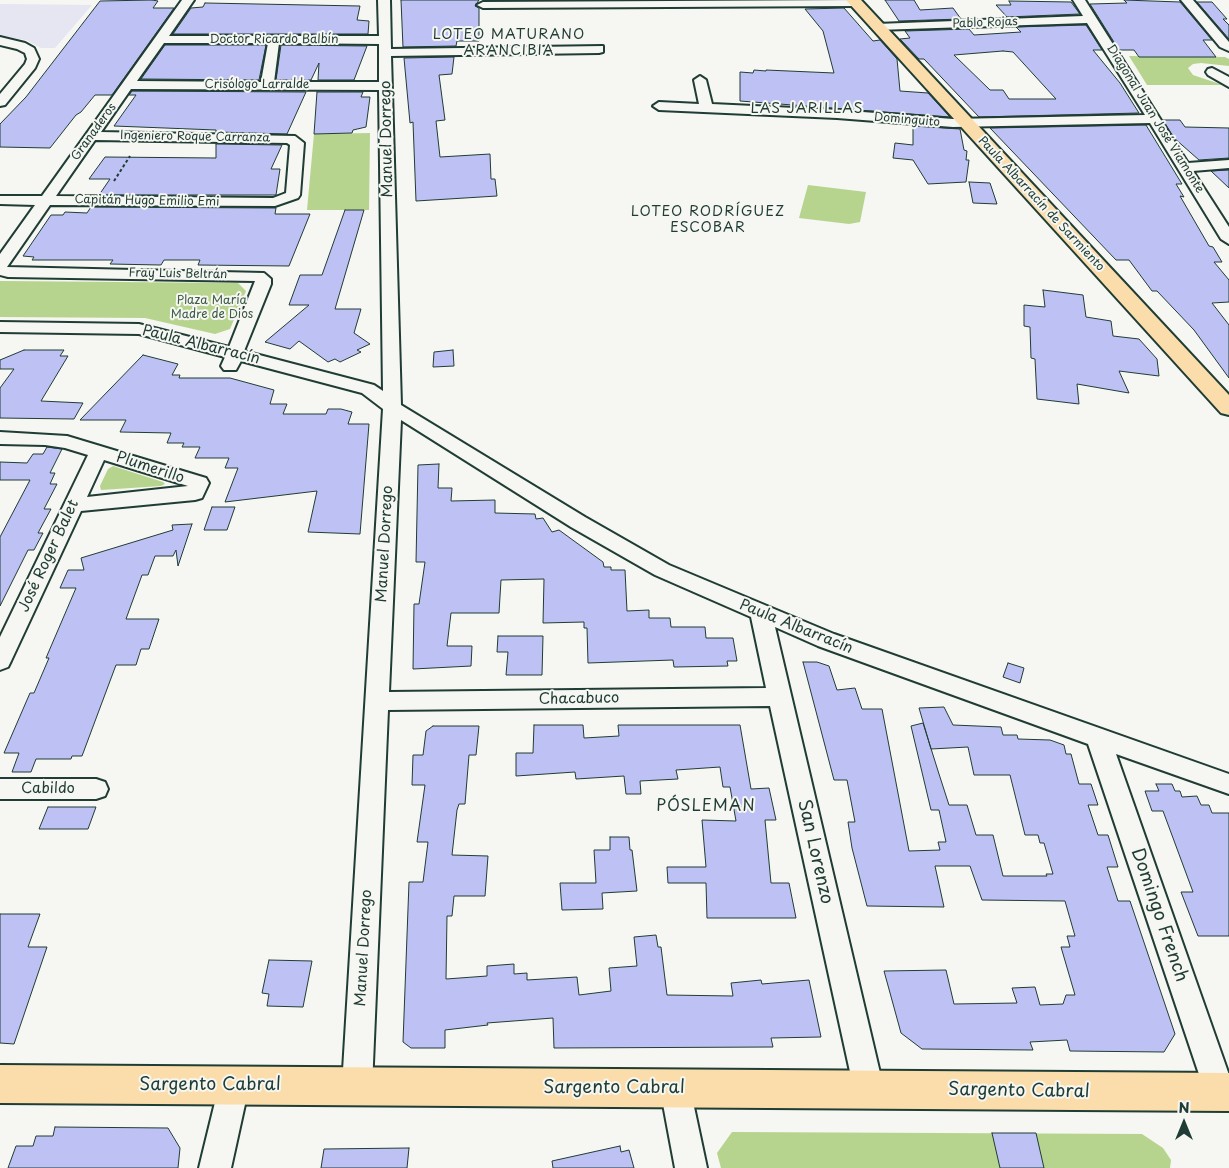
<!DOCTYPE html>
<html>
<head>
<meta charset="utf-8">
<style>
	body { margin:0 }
	#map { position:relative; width:1229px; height:1168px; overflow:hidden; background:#f6f6f2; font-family:"Playpen Sans",sans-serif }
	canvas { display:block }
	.north { position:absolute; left:1159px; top:1098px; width:50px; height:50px; -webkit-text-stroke:4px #f6f6f2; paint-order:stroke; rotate:0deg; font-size:14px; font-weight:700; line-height:20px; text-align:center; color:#1f3d34 }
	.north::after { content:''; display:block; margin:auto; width:18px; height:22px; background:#1f3d34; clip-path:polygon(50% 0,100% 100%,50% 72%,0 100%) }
</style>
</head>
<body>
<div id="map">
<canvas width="1229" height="1168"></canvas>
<div class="north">N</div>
</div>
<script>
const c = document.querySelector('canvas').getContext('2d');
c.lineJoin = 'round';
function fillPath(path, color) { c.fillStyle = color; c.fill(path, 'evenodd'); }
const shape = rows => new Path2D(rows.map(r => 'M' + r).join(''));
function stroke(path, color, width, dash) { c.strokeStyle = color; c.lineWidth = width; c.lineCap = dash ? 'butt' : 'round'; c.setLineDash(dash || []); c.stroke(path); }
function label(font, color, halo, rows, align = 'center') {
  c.font = font + ' "Playpen Sans",sans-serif'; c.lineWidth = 4; c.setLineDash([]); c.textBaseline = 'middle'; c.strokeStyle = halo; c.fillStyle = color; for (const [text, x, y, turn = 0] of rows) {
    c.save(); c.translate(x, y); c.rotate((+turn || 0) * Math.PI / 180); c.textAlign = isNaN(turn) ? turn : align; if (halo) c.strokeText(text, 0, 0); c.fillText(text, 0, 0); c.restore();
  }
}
fillPath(shape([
	[0,4,9,4,92,5,55,48,41,48,26,40,0,36]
]), '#e5e6f2');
fillPath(shape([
	[1129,56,1225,57,1229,59,1229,66,1201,63,1193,64,1188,68,1193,75,1223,85,1147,85],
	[370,133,369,210,307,210,314,134],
	[808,185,866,192,860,222,849,224,799,218],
	[0,281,238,283,246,291,230,329,215,334,145,318,0,317],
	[113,466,163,482,165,484,161,486,101,490,100,486,108,469],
	[732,1132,1142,1134,1163,1148,1171,1160,1170,1168,721,1168,717,1153]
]), '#b6d48d');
const building = shape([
	[152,0,158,1,153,8,174,8,112,95,95,95,81,112,76,115,50,148,0,147,0,124,26,97,100,1,152,0],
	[401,0,479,0,475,6,479,8,479,41,457,41,456,46,403,47,401,0],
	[885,0,914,0,920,10,953,8,961,19,899,21,885,0],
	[1124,0,1180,2,1212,40,1203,40,1216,57,1139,57,1134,50,1119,50,1090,4,1127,3,1124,0],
	[1009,1,1071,2,1080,14,1007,17,996,5,1011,5,1009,1],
	[1197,2,1212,2,1227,19,1223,19,1229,25,1229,39,1197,2],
	[205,3,360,6,357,20,369,21,368,34,173,34,191,8,203,7,205,3],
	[844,8,873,41,880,40,897,59,900,91,928,93,950,117,740,101,740,72,753,73,754,70,766,71,766,70,834,73,823,31,805,9,844,8],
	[1086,25,1102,50,1093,50,1120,83,1139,113,979,117,924,59,919,59,900,39,910,38,905,31,969,29,974,35,1021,32,1016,27,1086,25],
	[1003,51,1013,52,1056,99,1009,99,1003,90,990,90,954,55,1003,51],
	[165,45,266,45,259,80,141,79,165,45],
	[281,45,367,46,354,80,318,80,319,63,311,80,276,80,281,45],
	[454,57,452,74,439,75,445,120,436,121,440,157,490,154,491,179,495,179,497,196,416,201,413,122,410,123,404,58,454,57],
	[132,91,306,92,287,134,216,132,216,130,114,126,136,95,129,95,132,91],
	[317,92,363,92,361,97,370,97,366,127,353,130,352,133,314,134,317,92],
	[1163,120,1180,120,1185,127,1229,128,1229,158,1199,160,1174,138,1163,120],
	[1146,125,1182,184,1176,184,1184,197,1180,196,1209,246,1213,247,1222,262,1214,262,1229,280,1229,302,1212,303,1229,325,1229,378,1194,330,1157,291,1152,291,1129,260,1116,260,990,128,1146,125],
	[913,126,960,129,964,150,967,151,966,160,969,160,966,182,928,184,913,160,893,158,895,143,913,145,913,126],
	[216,144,282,145,271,169,280,169,276,195,99,195,110,179,89,179,105,157,216,158,216,144],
	[1229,170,1229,188,1211,171,1229,170],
	[969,182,990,183,997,204,973,203,969,182],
	[91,207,276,208,275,214,310,214,289,266,198,265,200,260,164,260,161,265,110,264,113,260,32,260,34,257,23,256,51,215,63,215,65,212,87,213,91,207],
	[345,210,364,210,335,309,361,309,354,333,370,344,357,350,361,352,340,362,335,359,328,362,299,341,290,349,265,342,309,305,289,305,300,275,322,275,345,210],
	[1043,290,1083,295,1086,317,1111,321,1113,336,1139,339,1157,359,1159,376,1119,371,1129,393,1077,384,1079,404,1037,399,1035,359,1031,358,1030,327,1024,326,1024,305,1045,307,1043,290],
	[24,350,64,350,60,356,68,356,41,401,83,403,74,419,0,418,0,388,14,369,0,369,0,360,24,350],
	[453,350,454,366,433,367,434,352,453,350],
	[143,355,178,364,172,375,180,375,179,378,230,378,274,390,270,404,287,404,283,414,326,414,328,409,341,409,352,412,348,424,369,424,360,534,308,532,317,491,225,502,238,468,225,468,229,458,195,458,200,447,182,447,184,443,167,443,171,433,120,432,126,420,80,420,143,355],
	[47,447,62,449,50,473,55,473,50,484,57,484,44,509,51,509,38,533,43,533,34,550,28,550,0,606,0,537,30,480,0,480,0,462,27,463,33,454,43,454,47,447],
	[439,464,438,488,452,488,451,501,495,500,495,513,535,514,536,519,543,518,552,532,559,530,603,562,604,567,611,567,611,570,625,570,627,611,649,610,649,618,670,618,671,627,705,627,706,638,733,638,737,661,727,661,728,666,674,667,673,660,588,663,587,628,584,628,584,622,543,623,544,579,501,580,499,613,451,613,447,646,472,646,471,666,413,669,414,604,419,604,425,562,416,562,418,465,439,464],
	[212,507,235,507,227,530,204,530,212,507],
	[192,524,178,566,176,550,173,556,155,556,148,575,142,575,126,619,159,619,149,649,141,649,136,665,116,665,82,756,72,756,71,759,36,759,31,772,12,772,19,753,4,753,30,693,34,693,49,658,46,658,76,588,60,588,68,570,84,570,81,558,173,530,172,525,192,524],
	[498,636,543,636,542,675,506,675,508,652,497,652,498,636],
	[803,662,817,662,829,666,837,690,855,688,862,709,882,709,909,851,940,850,938,842,946,842,939,810,931,810,911,726,923,723,939,774,949,805,967,805,976,835,993,835,1003,876,1047,876,1046,874,1053,874,1044,843,1040,843,1038,835,1025,835,1010,775,974,775,968,747,931,749,919,708,944,707,953,725,1001,727,1003,735,1017,735,1018,739,1050,740,1064,745,1066,754,1071,754,1079,784,1091,784,1098,805,1088,805,1098,835,1108,835,1118,867,1107,867,1118,901,1130,901,1175,1034,1164,1052,1070,1051,1067,1040,1030,1042,1033,1050,922,1049,901,1033,884,971,946,970,954,1004,1017,1003,1012,988,1035,987,1040,1005,1063,1004,1066,995,1075,995,1061,947,1070,947,1067,936,1075,936,1065,901,982,900,970,866,935,866,944,907,867,906,852,848,848,822,855,822,847,780,834,780,803,662],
	[1008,663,1024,668,1020,683,1003,677,1008,663],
	[534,725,583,725,584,738,619,736,618,725,740,725,751,789,769,788,776,820,765,820,771,883,789,883,796,918,707,918,706,883,668,883,667,867,706,867,702,820,736,821,730,787,723,787,720,767,676,770,678,779,640,781,641,794,626,794,624,776,576,779,575,772,516,776,516,753,533,753,534,725],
	[433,726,479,726,476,755,469,755,465,804,459,804,457,810,452,855,488,856,485,896,454,896,452,916,447,916,446,979,487,976,487,966,514,964,514,974,527,973,527,980,577,977,579,995,611,991,609,968,637,966,634,937,656,935,658,947,661,947,667,995,733,996,731,983,761,980,762,984,809,980,821,1037,771,1038,773,1047,554,1048,553,1018,487,1023,488,1025,445,1030,445,1048,411,1048,403,1042,409,882,423,882,428,842,417,842,425,785,412,785,413,755,423,755,426,731,433,726],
	[1156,784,1172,784,1175,791,1180,791,1182,797,1197,796,1201,805,1209,805,1212,813,1229,813,1229,936,1198,936,1181,892,1193,892,1163,811,1152,811,1145,791,1159,791,1156,784],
	[48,807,96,807,88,829,39,829,48,807],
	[610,837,629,837,630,850,632,850,637,891,602,893,603,909,562,910,560,883,596,883,594,850,610,850,610,837],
	[0,914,40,914,28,947,47,947,14,1044,0,1043,0,914],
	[269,960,312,961,303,1007,267,1006,269,994,262,993,269,960],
	[55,1127,168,1128,180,1148,178,1168,8,1168,16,1146,33,1146,36,1136,53,1136,55,1127],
	[992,1133,1036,1133,1044,1168,1000,1168,992,1133],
	[620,1146,621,1152,629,1150,634,1168,553,1168,552,1161,620,1146],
	[409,1148,407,1168,321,1168,324,1149,409,1148]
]);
fillPath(building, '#bec1f3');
stroke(building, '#1f3d34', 1);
const minor = shape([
	[182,0,194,0,169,36,379,36,378,0,390,0,391,49,603,46,603,52,599,53,391,56,401,405,585,517,669,565,834,634,1229,774,1229,794,1116,754,1229,1075,1229,1103,1220,1107,1209,1103,1205,1092,1088,744,818,646,775,627,884,1090,880,1101,869,1105,858,1101,854,1090,770,706,388,710,372,1087,368,1098,357,1102,346,1098,342,1087,383,409,362,393,241,361,236,370,224,370,221,366,225,357,139,334,0,332,0,322,139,324,229,347,255,281,8,277,0,275,0,254,35,205,0,204,0,196,42,196,182,0],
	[164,43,268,43,261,82,137,81,164,43],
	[279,43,379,44,379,82,274,82,279,43],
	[131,89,379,90,383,391,374,385,244,351,271,284,271,279,264,273,7,267,50,205,275,206,298,198,300,195,304,143,295,136,101,132,131,89],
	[95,140,287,143,290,145,286,193,273,198,56,196,95,140],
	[401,420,571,527,655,575,751,617,766,688,389,692,401,420],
	[857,0,862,3,856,6,483,8,477,5,483,2,857,0],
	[1073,0,1085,0,1188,163,1229,160,1229,168,1193,171,1229,227,1229,244,1221,239,1150,123,953,127,837,118,659,110,653,106,659,102,699,104,694,80,700,76,706,80,712,104,837,110,953,119,1145,115,1087,23,877,30,871,27,877,24,1083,16,1073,0],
	[1181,0,1193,0,1229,42,1229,51,1220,47,1181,0],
	[0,37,25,43,34,48,39,59,35,68,5,105,0,106,0,94,25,64,27,59,25,53,17,49,0,45,0,37],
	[1212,68,1229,77,1229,87,1208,75,1206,72,1208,69,1212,68],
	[0,432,67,436,206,478,209,483,202,498,195,500,81,511,11,661,8,667,0,670,0,637,88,455,65,448,45,445,0,444,0,432],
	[104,460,188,486,87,497,104,460],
	[0,779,96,779,105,782,108,789,105,796,96,799,0,799,0,779],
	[234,1071,245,1075,249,1086,231,1168,199,1168,219,1086,223,1075,234,1071],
	[675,1073,686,1077,690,1088,707,1168,675,1168,660,1088,664,1077,675,1073]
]);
const major = shape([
	[846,0,861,0,1229,395,1229,415,1221,413,846,0],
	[0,1065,1229,1073,1229,1111,0,1103,0,1065]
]);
stroke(minor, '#1f3d34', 4);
stroke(major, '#1f3d34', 4);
stroke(shape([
	[114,181,130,156]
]), '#1f3d34', 2, [3, 2.5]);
fillPath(minor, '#f6f6f2');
fillPath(major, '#fbddab');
label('12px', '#1f3d34', '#f6f6f2', [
	["Pablo Rojas",985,23,-2],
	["Doctor Ricardo Balbín",274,40],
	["Crisólogo Larralde",257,85],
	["Diagonal Juan José Viamonte",1155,119,58],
	["Dominguito",907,120,5],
	["Granaderos",94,132,-54],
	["Ingeniero Roque Carranza",195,137,1],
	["Capitán Hugo Emilio Emi",147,201,1],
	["Paula Albarracín de Sarmiento",1041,204,47],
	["Fray Luis Beltrán",178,274,1]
]);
label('12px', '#3d5b46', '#f6f6f2', [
	["Plaza María",212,301],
	["Madre de Dios",212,315]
]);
c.letterSpacing = '1px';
label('14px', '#1f3d34', '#f6f6f2', [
	["LOTEO MATURANO",509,35],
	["ARANCIBIA",509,51],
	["LAS JARILLAS",807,109],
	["LOTEO RODRÍGUEZ",708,212],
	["ESCOBAR",708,228]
]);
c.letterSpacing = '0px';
label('15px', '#1f3d34', '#f6f6f2', [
	["Manuel Dorrego",387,139,-91],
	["Paula Albarracín",201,345,14],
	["Plumerillo",150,468,18],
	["Manuel Dorrego",385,544,-87],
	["José Roger Balet",49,556,-65],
	["Paula Albarracín",796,627,22],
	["Chacabuco",579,699,-1],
	["Cabildo",48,789],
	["Manuel Dorrego",364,948,-87]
]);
c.letterSpacing = '1px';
label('16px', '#1f3d34', '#f6f6f2', [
	["PÓSLEMAN",706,807]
]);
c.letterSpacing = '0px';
label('18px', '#1f3d34', '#f6f6f2', [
	["San Lorenzo",815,852,77],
	["Domingo French",1159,915,71],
	["Sargento Cabral",210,1085],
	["Sargento Cabral",614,1088],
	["Sargento Cabral",1019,1091,1]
]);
</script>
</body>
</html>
